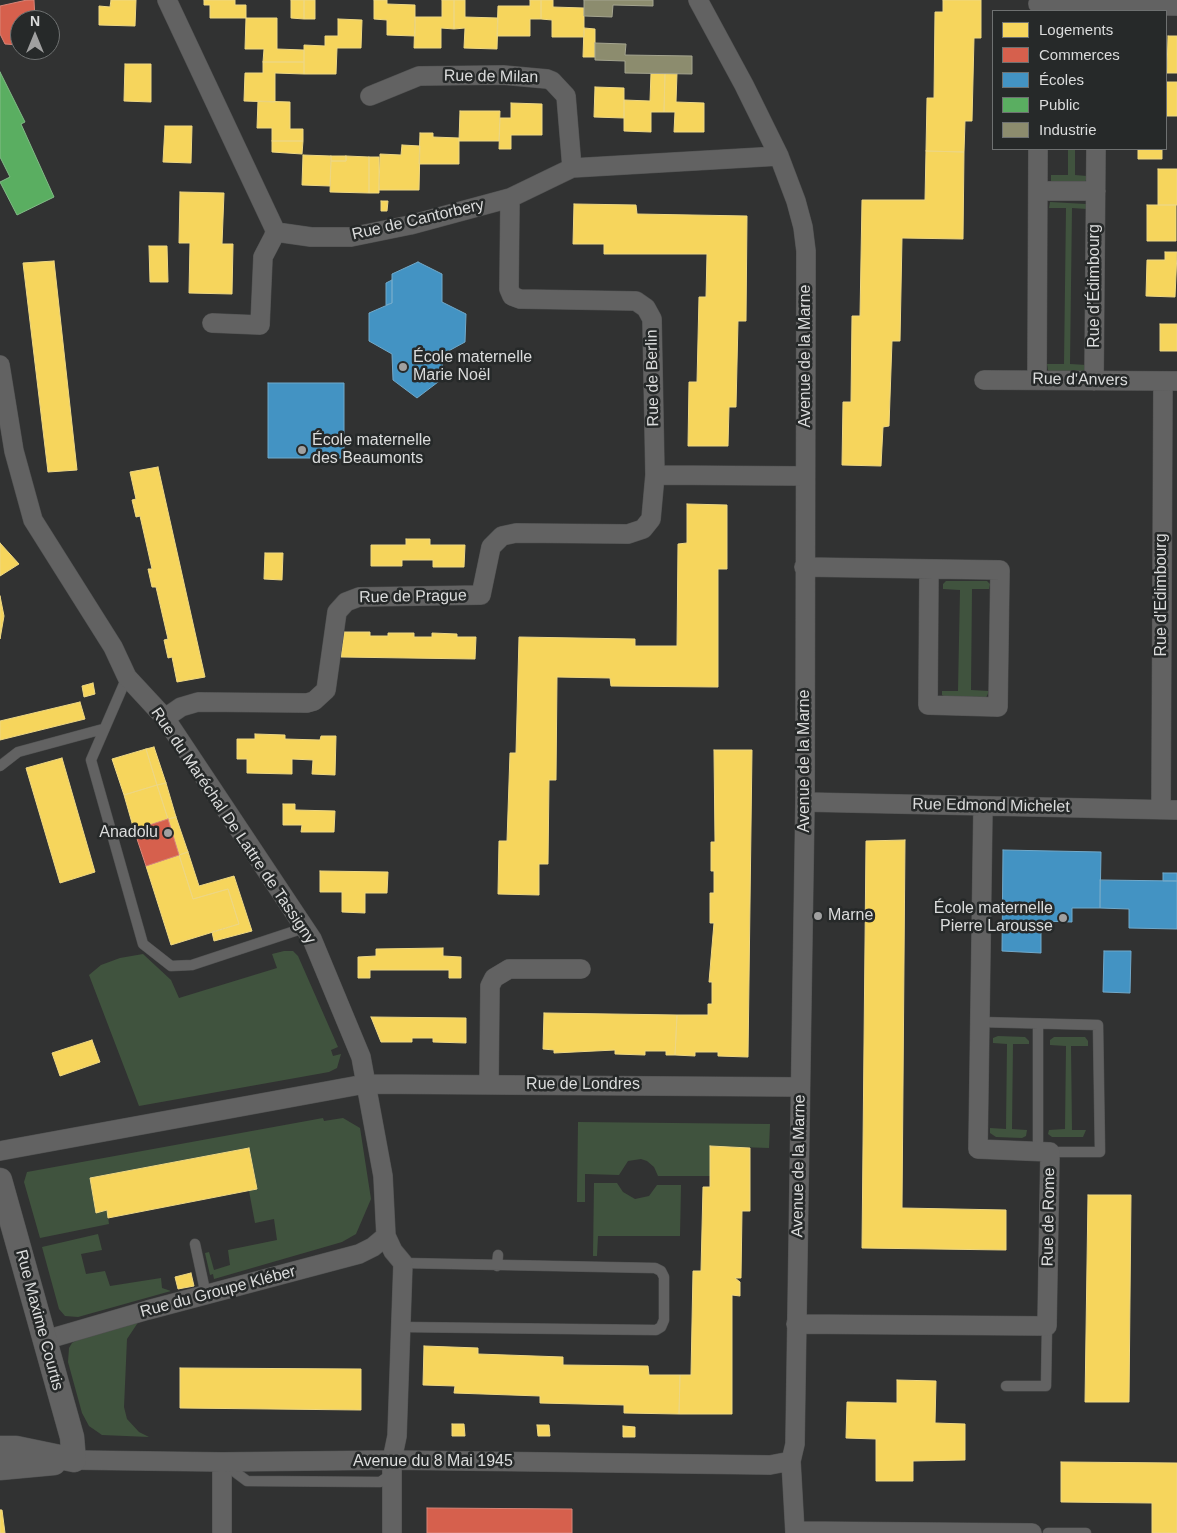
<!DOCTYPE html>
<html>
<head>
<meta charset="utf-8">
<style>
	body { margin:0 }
	#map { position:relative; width:1177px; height:1533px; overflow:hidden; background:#313232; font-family:Arial,sans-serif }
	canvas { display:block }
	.legend { position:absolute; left:992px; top:10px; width:175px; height:140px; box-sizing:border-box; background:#262929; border:1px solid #6e7171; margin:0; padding:6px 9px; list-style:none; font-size:15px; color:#dbdcdc }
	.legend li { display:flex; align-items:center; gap:10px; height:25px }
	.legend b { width:25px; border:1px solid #6e7171 }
	.north { position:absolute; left:10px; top:10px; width:50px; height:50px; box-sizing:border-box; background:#262929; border:1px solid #6e7171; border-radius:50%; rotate:0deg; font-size:14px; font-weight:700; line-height:20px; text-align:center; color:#dbdcdc }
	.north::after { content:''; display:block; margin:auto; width:18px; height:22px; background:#a0a0a0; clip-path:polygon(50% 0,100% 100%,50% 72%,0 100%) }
</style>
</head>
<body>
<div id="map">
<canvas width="1177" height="1533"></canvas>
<ul class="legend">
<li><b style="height:14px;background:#f6d55c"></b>Logements</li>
<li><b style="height:14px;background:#d6604d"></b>Commerces</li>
<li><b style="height:14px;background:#4393c3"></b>Écoles</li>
<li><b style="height:14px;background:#5aae61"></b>Public</li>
<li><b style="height:14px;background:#8c8c6e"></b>Industrie</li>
</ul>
<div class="north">N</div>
</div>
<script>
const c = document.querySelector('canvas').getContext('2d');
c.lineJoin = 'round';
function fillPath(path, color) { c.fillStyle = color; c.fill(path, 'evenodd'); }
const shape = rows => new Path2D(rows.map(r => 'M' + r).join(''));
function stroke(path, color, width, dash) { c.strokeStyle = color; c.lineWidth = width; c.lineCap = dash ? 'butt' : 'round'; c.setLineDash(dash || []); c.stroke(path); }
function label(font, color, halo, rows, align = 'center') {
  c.font = font + ' Arial,sans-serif'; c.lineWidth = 5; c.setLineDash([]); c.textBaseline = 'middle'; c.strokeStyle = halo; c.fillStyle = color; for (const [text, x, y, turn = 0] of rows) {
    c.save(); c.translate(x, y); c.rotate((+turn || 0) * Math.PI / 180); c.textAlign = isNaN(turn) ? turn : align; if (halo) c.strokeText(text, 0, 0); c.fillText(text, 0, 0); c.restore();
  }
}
fillPath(shape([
	[1068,149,1075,149,1075,175,1087,176,1085,183,1056,183,1051,181,1051,175,1068,175],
	[1050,202,1086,204,1087,209,1072,208,1070,364,1087,365,1085,372,1050,372,1048,370,1047,364,1064,364,1066,208,1049,208],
	[946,581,987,581,990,584,989,589,972,589,971,690,989,691,986,698,946,698,942,695,942,691,958,691,960,590,943,589,943,584],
	[284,951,293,951,298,956,338,1047,331,1050,333,1056,341,1054,337,1068,329,1072,139,1106,89,975,101,965,120,958,143,954,171,980,179,998,277,968,272,954],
	[998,1036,1025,1037,1029,1041,1029,1044,1013,1044,1012,1129,1027,1130,1026,1136,1022,1138,996,1137,990,1133,990,1128,1006,1129,1007,1044,993,1043,993,1038],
	[1054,1037,1085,1037,1088,1041,1088,1046,1071,1046,1072,1130,1086,1130,1083,1137,1052,1137,1048,1134,1049,1130,1065,1129,1066,1046,1050,1045,1050,1040],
	[323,1118,324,1121,343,1118,360,1128,371,1199,356,1234,342,1242,214,1279,213,1274,210,1275,205,1253,209,1252,214,1270,230,1265,228,1250,277,1240,274,1219,255,1223,249,1191,257,1189,249,1148,90,1178,96,1212,107,1210,109,1224,40,1238,24,1182,27,1172],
	[578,1122,770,1124,769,1148,710,1146,710,1176,658,1176,654,1167,647,1161,641,1159,628,1161,619,1175,585,1174,585,1202,577,1202],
	[594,1183,617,1183,623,1192,635,1199,649,1196,657,1185,681,1185,680,1236,598,1236,597,1256,593,1256],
	[98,1234,102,1250,81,1254,86,1274,105,1271,110,1286,161,1278,162,1288,171,1291,78,1317,65,1316,59,1309,42,1247],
	[139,1321,127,1339,124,1407,127,1419,139,1432,149,1437,102,1435,89,1426,82,1413,68,1362,69,1348,72,1343,81,1338]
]), '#40533e');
const homes = shape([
	[111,0,136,0,135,26,99,25,99,6,110,7,111,0],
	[204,0,235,0,235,5,246,5,246,18,210,18,210,5,204,5,204,0],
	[291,0,304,0,304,19,291,18,291,0],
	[304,0,315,0,315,19,304,19,304,0],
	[374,0,387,0,387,4,415,5,415,36,387,35,387,20,374,19,374,0],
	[442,0,454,0,454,29,441,28,441,48,414,48,415,17,442,17,442,0],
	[454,0,465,0,465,17,498,18,497,49,464,48,465,28,454,29,454,0],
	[530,0,541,0,541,19,530,19,530,36,497,36,498,6,530,6,530,0],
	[541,0,553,0,553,7,584,8,584,37,552,37,552,20,541,19,541,0],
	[943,0,981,0,981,38,974,38,972,121,965,121,964,152,926,151,927,98,934,98,935,12,943,12,943,0],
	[246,18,277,18,277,49,304,50,304,62,263,62,264,49,245,49,246,18],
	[338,19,362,20,361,48,337,48,336,74,304,74,304,45,325,46,325,36,338,36,338,19],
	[584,28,595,29,595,57,583,57,584,28],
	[1168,36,1177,36,1177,73,1167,73,1168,36],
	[263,62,304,62,304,74,275,73,275,102,244,101,245,73,263,73,263,62],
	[125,64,151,64,151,102,124,101,125,64],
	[651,73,665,73,664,112,651,112,651,132,624,131,624,100,650,101,651,73],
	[665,73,677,73,676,102,704,103,704,132,674,132,675,112,664,112,665,73],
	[1166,82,1177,82,1177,116,1166,116,1166,82],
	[595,87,624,88,624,118,594,117,595,87],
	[258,101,290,102,290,129,303,129,303,141,272,141,272,128,257,128,258,101],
	[511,103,542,104,542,135,511,135,511,149,499,149,500,118,511,118,511,103],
	[460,111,500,111,499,141,459,141,460,111],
	[165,126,192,126,191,163,163,162,165,126],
	[420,133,433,133,433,137,459,138,459,164,419,164,420,133],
	[272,141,303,141,302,154,272,152,272,141],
	[402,145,420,146,419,190,379,190,380,154,401,155,402,145],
	[1138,149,1162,149,1162,159,1138,159,1138,149],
	[926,151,964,152,963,239,902,238,900,341,892,341,889,426,883,427,881,466,842,465,843,402,851,402,852,316,860,316,862,200,925,200,926,151],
	[303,155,331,156,330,186,302,185,303,155],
	[331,156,346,156,346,161,331,161,331,156],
	[346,156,369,157,369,193,330,192,331,161,346,161,346,156],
	[369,157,379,157,379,193,369,193,369,157],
	[1158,169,1177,169,1177,205,1158,205,1158,169],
	[180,192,224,193,222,244,233,244,232,294,189,293,190,243,179,243,180,192],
	[381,201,388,201,387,211,381,211,381,201],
	[574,204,636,205,637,214,747,216,746,321,738,321,736,407,729,407,728,446,688,446,689,382,697,382,699,297,706,297,707,254,604,254,604,244,573,244,574,204],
	[1147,205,1176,205,1176,241,1147,241,1147,205],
	[149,246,167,246,168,282,150,282,149,246],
	[1165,252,1177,252,1175,297,1146,296,1147,260,1165,260,1165,252],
	[54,261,77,470,48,472,23,263,54,261],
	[1160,324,1177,324,1177,351,1160,351,1160,324],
	[158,467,205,677,177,682,172,657,168,658,164,640,168,639,156,587,152,587,148,569,152,569,140,516,136,517,132,500,136,499,130,472,158,467],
	[687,504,727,505,727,569,718,569,718,687,611,686,610,678,557,677,556,780,549,780,548,864,539,864,539,895,498,894,499,841,507,841,510,753,516,753,519,637,635,639,635,646,677,646,678,544,687,543,687,504],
	[406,539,430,539,430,545,465,545,464,567,433,567,433,560,402,560,402,566,371,566,371,545,406,545,406,539],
	[0,543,19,564,0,576,0,543],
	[265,553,283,553,282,580,264,579,265,553],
	[0,596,4,616,0,639,0,596],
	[344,632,370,632,370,636,388,636,388,633,414,633,414,637,432,637,432,633,457,634,457,637,476,637,475,659,341,657,344,632],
	[93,683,95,694,84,697,82,686,93,683],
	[80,702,85,719,0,740,0,721,80,702],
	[255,734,285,735,285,739,320,740,321,736,336,736,335,775,312,774,313,760,292,759,292,774,247,773,247,759,237,759,237,739,255,739,255,734],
	[154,747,166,783,157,785,146,749,154,747],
	[146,749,157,785,124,795,112,759,146,749],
	[714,750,752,750,748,1057,718,1056,718,1052,695,1052,695,1056,675,1055,677,1015,708,1015,708,1004,712,1004,712,982,709,982,714,923,710,923,710,893,714,893,714,871,711,871,711,842,715,842,714,750],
	[62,758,95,872,60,883,26,768,62,758],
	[166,783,176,817,168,819,157,785,166,783],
	[157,785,168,819,134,830,124,795,157,785],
	[283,804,295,804,295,810,335,811,334,832,301,832,302,825,283,825,283,804],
	[176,817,188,852,179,855,168,819,176,817],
	[905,840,902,1208,1006,1210,1006,1250,862,1248,866,841,905,840],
	[188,852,199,886,234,876,252,931,214,941,212,932,239,924,228,889,193,899,179,855,188,852],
	[179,855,193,899,228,889,239,924,171,945,146,866,179,855],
	[320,871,388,872,387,893,365,893,365,913,342,912,342,892,320,892,320,871],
	[443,948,443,956,461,957,461,978,449,978,449,970,370,970,370,978,358,978,358,957,376,956,376,949,443,948],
	[544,1013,677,1015,675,1055,666,1055,666,1051,645,1051,645,1055,615,1054,615,1050,554,1053,554,1050,543,1049,544,1013],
	[371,1017,466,1018,466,1043,433,1042,433,1038,412,1038,412,1042,381,1042,371,1017],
	[92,1040,100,1062,60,1076,52,1053,92,1040],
	[710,1146,750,1148,750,1211,742,1211,741,1278,735,1278,740,1282,740,1296,732,1295,732,1414,679,1414,680,1375,691,1375,693,1271,701,1271,703,1187,710,1187,710,1146],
	[249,1148,257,1189,108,1218,107,1210,96,1213,90,1178,249,1148],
	[1088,1195,1131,1195,1129,1402,1085,1402,1088,1195],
	[191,1273,194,1286,178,1289,175,1277,191,1273],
	[424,1346,478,1348,478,1354,563,1357,563,1365,648,1366,649,1375,680,1375,679,1414,624,1413,624,1405,540,1403,540,1396,454,1393,455,1386,423,1385,424,1346],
	[180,1368,361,1369,361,1410,180,1408,180,1368],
	[897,1380,936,1381,935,1423,965,1424,965,1460,913,1461,913,1481,876,1481,876,1439,846,1438,847,1402,897,1403,897,1380],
	[452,1424,464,1424,465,1436,452,1436,452,1424],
	[537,1425,549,1425,550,1436,538,1436,537,1425],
	[623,1426,635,1427,635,1437,623,1437,623,1426],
	[1061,1462,1177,1463,1177,1533,1152,1533,1152,1503,1061,1502,1061,1462],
	[0,1510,2,1510,5,1533,0,1533,0,1510]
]);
fillPath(homes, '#f6d55c');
stroke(homes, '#eed782', 1);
const shops = shape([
	[27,0,34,0,35,20,20,20,20,45,5,44,0,34,0,6,27,0],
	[168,819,179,855,146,866,134,830,168,819],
	[427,1508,572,1509,572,1533,427,1533,427,1508]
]);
fillPath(shops, '#d6604d');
stroke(shops, '#d88578', 1);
const schools = shape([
	[418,262,442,274,442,302,466,314,465,342,443,354,442,379,417,398,393,380,392,354,369,341,369,313,392,303,392,274,418,262],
	[392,280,392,303,386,305,386,283,392,280],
	[268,383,344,383,344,458,268,458,268,383],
	[1003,850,1101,852,1100,908,1072,908,1072,922,1041,921,1041,953,1002,951,1003,850],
	[1163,873,1177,873,1177,881,1163,881,1163,873],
	[1100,880,1177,881,1177,929,1129,928,1129,909,1100,908,1100,880],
	[1104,951,1131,951,1130,993,1103,992,1104,951]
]);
fillPath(schools, '#4393c3');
stroke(schools, '#71a9ca', 1);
const public = shape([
	[0,72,25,122,21,124,54,197,17,215,0,182,10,177,0,157,0,72]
]);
fillPath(public, '#5aae61');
stroke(public, '#81bc86', 1);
const industry = shape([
	[584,0,653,0,653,6,613,5,612,17,584,16,584,0],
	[595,43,626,44,625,55,692,56,692,74,625,73,625,61,595,60,595,43]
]);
fillPath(industry, '#8c8c6e');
stroke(industry, '#a4a48f', 1);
const service = shape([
	[127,677,91,760,143,944,171,966,192,965,304,928],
	[0,766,18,752,103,729],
	[980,1022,1098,1025,1100,1152,1050,1152],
	[1038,1152,1038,1024],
	[195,1244,206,1295],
	[497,1266,498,1255],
	[401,1327,656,1330,661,1327,664,1320,664,1277,661,1271,655,1268,403,1263],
	[1006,1386,1046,1386,1047,1326],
	[223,1463,247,1481,380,1482,392,1474],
	[1048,1533,1086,1533]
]);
const minor = shape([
	[167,0,276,232,311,237,351,237,410,225,510,198,572,168,779,156],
	[698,0,744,85,779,156,796,201,803,227,806,251,805,802,795,1444,791,1461,795,1533],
	[1038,4,1177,6],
	[370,96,419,76,503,75,547,79,552,81,566,96,572,168],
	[1039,191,1096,191],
	[510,198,509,289,512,296,520,299,636,301,646,308,652,319,655,475,805,476],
	[212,323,260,325,263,257,276,232,274,235],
	[0,365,14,451,33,520,113,647,127,677,165,718,312,939,361,1057,383,1176,386,1236,393,1251,403,1263,397,1436,392,1460,392,1533],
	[984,380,1177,381],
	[1037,380,1038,149],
	[1094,381,1096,149],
	[804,567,1000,570,998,707,928,705,929,569],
	[165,718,181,707,198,702,307,703,314,701,326,690,337,612,346,602,359,597,481,595,491,547,502,536,516,533,628,534,643,529,651,519,655,475],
	[805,802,1177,810],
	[1161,809,1163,381],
	[489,1084,490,986,494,978,509,969,581,969],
	[0,1151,365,1084,800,1087],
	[796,1324,1047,1326,1050,1152,978,1149,983,807],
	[45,1340,148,1310,359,1254,373,1247,386,1236],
	[74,1460,222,1462,392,1460,770,1465,791,1461],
	[222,1462,222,1533],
	[795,1531,1032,1533]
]);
const tertiary = shape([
	[0,1180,72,1437,74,1460],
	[0,1448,16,1448,74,1460],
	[0,1468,54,1463]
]);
stroke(service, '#505151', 11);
stroke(minor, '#505151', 20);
stroke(tertiary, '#505151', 25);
stroke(service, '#626262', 10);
stroke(minor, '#626262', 19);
stroke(tertiary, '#626262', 24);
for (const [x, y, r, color] of [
	[403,367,5,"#a0a0a0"],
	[302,450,5,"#a0a0a0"],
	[168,833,5,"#a0a0a0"],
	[818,916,5,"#a0a0a0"],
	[1063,918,5,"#a0a0a0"]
]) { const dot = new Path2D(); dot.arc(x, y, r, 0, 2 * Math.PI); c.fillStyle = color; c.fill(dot); stroke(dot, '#262929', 2); }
label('16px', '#dbdcdc', '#262929', [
	["Rue de Milan",491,77,1],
	["Rue de Cantorbery",418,220,-13],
	["Rue d’Édimbourg",1095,286,-90],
	["Avenue de la Marne",806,356,-90],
	["Rue de Berlin",653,378,-91],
	["Rue d'Anvers",1080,380,1],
	["Rue d'Edimbourg",1162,595,-90],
	["Rue de Prague",413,597,-1],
	["Avenue de la Marne",805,761,-90],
	["Rue Edmond Michelet",991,806,1],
	["Rue du Maréchal De Lattre de Tassigny",233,826,56],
	["Rue de Londres",583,1085],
	["Avenue de la Marne",799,1166,-89],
	["Rue de Rome",1049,1217,-89],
	["Rue du Groupe Kléber",218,1292,-15],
	["Rue Maxime Courtis",39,1320,75],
	["Avenue du 8 Mai 1945",433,1462]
]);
label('16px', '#dbdcdc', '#262929', [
	["École maternelle",413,358],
	["Marie Noël",413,376],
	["École maternelle",312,441],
	["des Beaumonts",312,459],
	["Anadolu",158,833,"right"],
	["École maternelle",1053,909,"right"],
	["Pierre Larousse",1053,927,"right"],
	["Marne",828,916]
], 'left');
</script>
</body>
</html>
